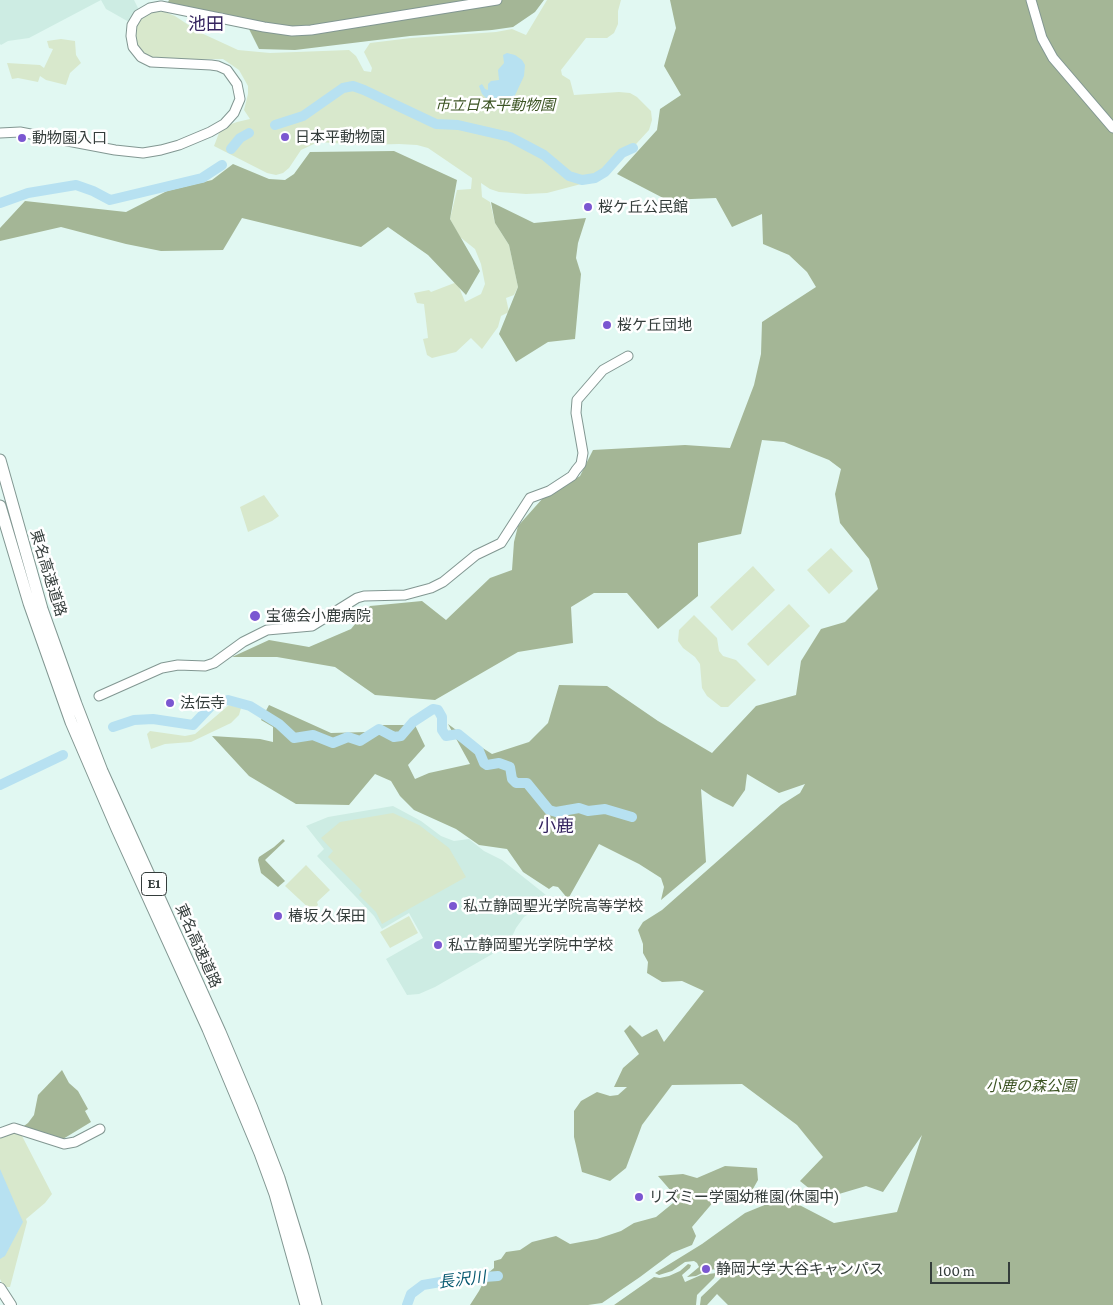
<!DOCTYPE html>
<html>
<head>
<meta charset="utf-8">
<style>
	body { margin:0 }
	#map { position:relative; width:1113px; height:1305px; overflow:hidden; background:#e1f8f2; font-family:"Crimson Pro",serif }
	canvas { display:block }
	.scale { position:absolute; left:930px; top:1262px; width:80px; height:22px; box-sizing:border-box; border:2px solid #343d3b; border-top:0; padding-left:6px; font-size:15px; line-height:18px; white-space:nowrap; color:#343d3b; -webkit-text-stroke:4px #fff; paint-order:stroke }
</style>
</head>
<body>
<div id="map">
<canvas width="1113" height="1305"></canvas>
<div class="scale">100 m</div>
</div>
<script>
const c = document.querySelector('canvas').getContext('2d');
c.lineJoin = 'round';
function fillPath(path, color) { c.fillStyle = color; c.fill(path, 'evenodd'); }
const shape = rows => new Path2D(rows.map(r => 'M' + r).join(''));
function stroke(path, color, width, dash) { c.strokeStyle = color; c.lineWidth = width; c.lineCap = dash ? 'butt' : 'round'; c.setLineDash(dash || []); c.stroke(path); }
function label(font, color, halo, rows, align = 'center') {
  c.font = font + ' "Crimson Pro","Noto Sans JP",serif'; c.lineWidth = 5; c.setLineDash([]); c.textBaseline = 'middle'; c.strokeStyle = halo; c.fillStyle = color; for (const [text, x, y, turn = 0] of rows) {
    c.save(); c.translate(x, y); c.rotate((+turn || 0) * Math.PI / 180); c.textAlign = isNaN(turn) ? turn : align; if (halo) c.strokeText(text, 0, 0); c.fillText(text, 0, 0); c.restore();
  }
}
fillPath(shape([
	[0,0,134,0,139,10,129,22,106,9,101,0,29,38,8,41,1,45,0,44],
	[393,806,421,821,441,836,454,841,469,839,484,851,502,860,551,899,524,917,516,928,508,945,435,987,419,994,407,995,386,959,423,938,409,913,382,929,374,916,317,856,324,849,306,826,328,817]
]), '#cdece3');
fillPath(shape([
	[547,0,621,0,618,11,618,24,614,33,607,38,586,38,561,70,562,75,570,80,574,95,619,92,630,93,637,97,651,111,652,120,649,130,613,169,600,179,547,193,526,194,499,192,490,189,481,183,482,197,490,202,495,223,509,245,518,287,514,295,506,298,509,312,501,316,498,327,482,349,471,338,456,352,432,358,427,355,423,339,428,338,424,304,417,303,414,293,429,290,431,292,457,282,465,302,481,294,485,284,481,264,475,249,460,237,450,219,457,190,471,189,472,178,428,148,417,145,399,144,364,145,318,142,301,150,289,168,283,173,276,175,267,173,214,146,219,133,226,126,237,122,250,119,244,110,248,94,248,86,239,70,223,59,158,60,144,55,134,42,135,25,139,20,154,11,165,12,175,16,199,32,238,50,270,53,349,50,356,56,364,71,371,72,372,68,364,52,370,43,411,38,496,32,512,29,526,35],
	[61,39,75,41,76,55,81,63,70,73,66,85,46,80,40,76,38,82,18,78,12,79,7,63,40,65,44,68,53,49,49,48,47,41],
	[264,495,279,516,272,521,248,532,240,507],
	[831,548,853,571,829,594,807,570],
	[753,566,775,590,732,631,710,607],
	[789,604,810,626,768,666,747,644],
	[694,615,717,638,719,651,723,656,736,660,756,680,728,707,721,707,707,696,702,688,700,664,695,657,683,648,678,641,679,630],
	[229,705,241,708,239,715,231,723,191,742,165,744,151,749,147,734,150,731,185,736,195,734],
	[393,813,419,825,449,848,466,877,382,924,376,912,359,895,362,891,328,857,333,851,321,838,340,822],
	[306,865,330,890,317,902,318,905,312,911,285,886],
	[409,916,418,933,390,948,380,932],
	[18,1131,21,1134,52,1194,45,1203,26,1219,27,1222,10,1287,4,1287,0,1279,0,1136]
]), '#d8e8cc');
fillPath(shape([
	[169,0,544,0,535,12,513,27,492,30,410,36,295,50,259,49,244,19,170,4,168,2],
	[670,0,1113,0,1113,1305,728,1305,717,1294,707,1305,700,1305,701,1297,721,1278,721,1272,718,1269,708,1270,696,1276,687,1277,699,1267,697,1263,694,1261,685,1262,672,1271,659,1275,655,1273,702,1244,745,1213,784,1197,834,1223,897,1212,922,1135,883,1192,866,1186,822,1199,800,1181,823,1157,797,1125,742,1084,672,1085,642,1125,626,1168,610,1181,582,1172,574,1137,574,1111,581,1101,597,1092,610,1096,618,1095,627,1087,614,1087,623,1068,639,1054,624,1031,630,1025,642,1037,657,1029,664,1042,704,991,682,981,662,982,647,973,648,962,643,953,643,944,638,930,643,922,662,910,781,805,800,793,805,784,779,793,747,774,745,790,733,807,713,797,701,789,706,862,661,900,664,887,661,878,639,864,599,844,568,899,558,887,553,886,549,889,523,872,507,849,479,845,456,829,414,810,400,796,391,781,375,774,349,805,296,804,249,776,212,736,260,739,273,742,273,727,261,720,269,705,331,733,367,732,383,725,415,725,425,746,408,765,415,779,429,773,470,764,448,724,467,738,492,754,529,742,548,723,559,685,607,686,658,721,712,753,756,706,796,695,801,661,821,629,845,622,878,589,869,559,840,523,835,494,841,469,829,460,784,442,762,440,741,534,698,543,698,596,658,629,627,593,594,593,571,607,573,643,518,652,435,700,375,695,335,667,277,657,232,657,269,640,309,647,351,629,370,606,422,601,446,620,490,578,512,570,514,542,518,526,543,498,580,476,593,450,685,445,730,448,754,385,761,354,762,322,816,287,807,272,789,255,763,244,762,214,732,227,716,198,667,200,617,174,657,130,660,109,681,95,664,66,676,28],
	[394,151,457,180,450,219,480,271,466,295,428,255,388,227,361,247,242,218,223,250,161,251,126,244,61,227,0,241,0,228,25,201,126,212,167,191,212,180,233,164,269,179,285,180,294,174,310,152],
	[491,202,534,223,586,218,578,243,576,258,581,274,575,339,548,342,516,362,499,334,518,287,509,245,495,223],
	[283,839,285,841,265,860,285,881,278,887,261,873,258,860,259,857,274,847],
	[62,1070,69,1083,78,1091,88,1109,85,1111,91,1122,63,1139,21,1128,28,1123,34,1115,38,1095],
	[725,1166,757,1168,758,1180,745,1203,731,1202,728,1192,715,1200,692,1227,696,1236,692,1245,672,1253,640,1277,602,1303,588,1305,470,1305,479,1291,488,1273,494,1268,494,1261,501,1259,506,1252,520,1250,532,1242,556,1236,570,1244,597,1239,621,1231,634,1223,656,1217,678,1199,658,1176,683,1174,697,1178],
	[688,1264,691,1265,690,1268,682,1275,685,1282,701,1275,716,1273,714,1278,697,1295,696,1305,614,1305,654,1277,660,1278,669,1276,680,1271]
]), '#a4b696');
fillPath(shape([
	[507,53,515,55,522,60,525,65,524,76,510,106,504,108,488,100,482,94,479,86,482,84,485,89,488,90,488,84,491,81,499,80,498,70,504,63,503,55],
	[0,1169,23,1222,5,1256,0,1259]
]), '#b7e1f1');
stroke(shape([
	[275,125,303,116,343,88,353,86,364,90,436,124,458,125,510,137,544,155,569,176,582,180,595,178,605,172,622,153,633,148],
	[231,149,240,138,249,133],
	[0,203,28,193,76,185,93,191,110,200,202,178,222,165],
	[113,727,134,720,153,719,193,725,211,706,220,702,228,700,250,706,279,724,294,738,313,735,333,743,348,737,360,741,379,729,394,737,401,736,413,722,433,709,438,710,442,717,442,730,446,736,458,734,479,751,484,763,487,765,499,763,510,767,512,779,516,783,527,783,549,810,556,812,579,808,588,811,605,809,632,817],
	[0,785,63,755],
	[407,1305,411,1294,423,1285,458,1279,498,1276]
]), '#b7e1f1', 10);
const secondary = shape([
	[1031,0,1042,38,1053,58,1113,128],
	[0,133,20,132,115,150,143,153,161,150,179,145,210,132,224,124,234,113,240,99,237,84,227,70,218,66,211,65,151,62,141,57,133,47,131,36,132,25,138,15,150,8,161,6,264,27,292,31,311,30,497,0],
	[99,696,162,668,178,665,205,666,214,663,243,642,267,630,312,626,357,598,364,596,405,595,431,588,443,582,476,555,501,543,530,498,549,491,572,476,576,470,581,464,583,453,576,413,577,400,603,370,628,356],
	[0,1133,14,1128,64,1144,75,1142,100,1129]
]);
const primary = shape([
	[0,1288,11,1305]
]);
const highway = shape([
	[0,460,42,609,76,704,102,771,220,1032,252,1108,279,1178,303,1256,316,1305],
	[0,506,29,603,71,722,117,829,208,1029,260,1153,275,1194,306,1305]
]);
stroke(secondary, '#829792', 11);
stroke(primary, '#829792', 12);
stroke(highway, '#829792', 13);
stroke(secondary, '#fff', 9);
stroke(primary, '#fff', 10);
stroke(highway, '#fff', 11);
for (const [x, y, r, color] of [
	[285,137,5,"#7b57d1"],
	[22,138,5,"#7b57d1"],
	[588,207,5,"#7b57d1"],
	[607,325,5,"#7b57d1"],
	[255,616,6,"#7b57d1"],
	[170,703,5,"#7b57d1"],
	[453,906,5,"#7b57d1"],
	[278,916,5,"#7b57d1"],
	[438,945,5,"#7b57d1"],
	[639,1197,5,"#7b57d1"],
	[706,1269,5,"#7b57d1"]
]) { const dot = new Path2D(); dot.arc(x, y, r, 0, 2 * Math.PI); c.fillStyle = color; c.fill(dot); stroke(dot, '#fff', 2); }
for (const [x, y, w] of [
	[154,884,25]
]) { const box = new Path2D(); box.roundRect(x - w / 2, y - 11.5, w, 23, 4); c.fillStyle = '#fff'; c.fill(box); stroke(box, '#343d3b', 1); }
label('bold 14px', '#343d3b', null, [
	["E1",154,884]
]);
label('italic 15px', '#3b5322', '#fff', [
	["市立日本平動物園",495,105],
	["小鹿の森公園",1031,1086]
]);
label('15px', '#343d3b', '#fff', [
	["日本平動物園",295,137],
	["動物園入口",32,138],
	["桜ケ丘公民館",598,207],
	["桜ケ丘団地",617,325],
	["宝徳会小鹿病院",266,616],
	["法伝寺",180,703],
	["私立静岡聖光学院高等学校",463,906],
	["椿坂 久保田",288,916],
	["私立静岡聖光学院中学校",448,945],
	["リズミー学園幼稚園(休園中)",649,1197],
	["静岡大学 大谷キャンパス",716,1269]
], 'left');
label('15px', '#343d3b', '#fff', [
	["東名高速道路",48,573,73],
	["東名高速道路",198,946,66]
]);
label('italic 16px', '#065970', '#fff', [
	["長沢川",462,1280,-7]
]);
label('18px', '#362560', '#fff', [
	["池田",206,24],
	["小鹿",556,826]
]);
</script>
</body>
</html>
